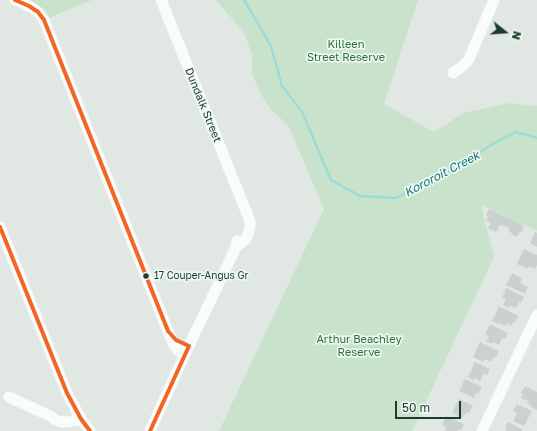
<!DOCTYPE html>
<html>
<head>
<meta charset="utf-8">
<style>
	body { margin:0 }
	#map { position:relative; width:537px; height:431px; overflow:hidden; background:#e1e8e4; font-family:"Golos Text",sans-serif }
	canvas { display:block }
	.north { position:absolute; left:485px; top:12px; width:40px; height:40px; -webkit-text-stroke:3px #eef7f1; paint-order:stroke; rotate:107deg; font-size:11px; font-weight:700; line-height:16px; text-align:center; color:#1e3b2e }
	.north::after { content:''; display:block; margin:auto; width:14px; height:18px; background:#1e3b2e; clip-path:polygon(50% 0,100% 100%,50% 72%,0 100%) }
	.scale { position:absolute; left:395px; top:401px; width:66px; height:18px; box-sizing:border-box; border:2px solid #1e3b2e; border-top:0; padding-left:5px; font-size:12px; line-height:14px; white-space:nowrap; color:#1e3b2e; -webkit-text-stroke:3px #eef7f1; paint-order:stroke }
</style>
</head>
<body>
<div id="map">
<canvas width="537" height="431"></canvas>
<div class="north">N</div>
<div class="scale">50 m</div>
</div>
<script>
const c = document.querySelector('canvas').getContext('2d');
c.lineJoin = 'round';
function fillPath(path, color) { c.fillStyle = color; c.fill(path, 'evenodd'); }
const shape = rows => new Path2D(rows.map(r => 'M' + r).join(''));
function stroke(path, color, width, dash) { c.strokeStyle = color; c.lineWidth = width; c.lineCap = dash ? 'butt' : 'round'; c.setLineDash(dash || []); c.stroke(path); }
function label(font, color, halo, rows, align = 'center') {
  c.font = font + ' "Golos Text",sans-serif'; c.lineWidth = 3.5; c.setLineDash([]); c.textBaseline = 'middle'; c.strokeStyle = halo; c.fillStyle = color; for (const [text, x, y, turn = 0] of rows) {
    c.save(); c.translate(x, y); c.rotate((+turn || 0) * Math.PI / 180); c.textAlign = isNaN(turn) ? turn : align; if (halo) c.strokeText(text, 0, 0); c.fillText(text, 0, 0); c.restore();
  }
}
fillPath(shape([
	[29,0,92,0,48,18],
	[216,0,418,0,384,104,434,132,463,113,510,103,537,106,537,231,481,205,494,257,412,431,219,431,324,209,288,125,271,110,260,93,252,74,252,54,244,33]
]), '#c9e2cc');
stroke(shape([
	[244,0,271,46,282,86,302,112,331,180,360,196,396,198,445,174,496,142,516,132,537,138]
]), '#9edad7', 2.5);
fillPath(shape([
	[489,209,505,217,505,216,523,225,522,226,524,227,522,232,520,231,517,237,511,234,512,233,508,231,510,228,503,225,502,226,500,225,496,232,488,228,491,223,486,221,488,217,486,216],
	[535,232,537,233,537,247,530,243],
	[524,249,537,255,537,265,535,269,529,266,528,269,517,264],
	[512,273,522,279,520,283,528,287,525,294,506,285],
	[506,288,524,297,521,303,519,302,516,308,510,306,509,308,503,305,506,300,502,298],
	[499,306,518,316,515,323,513,322,512,326,507,323,506,326,499,323,498,324,492,321],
	[490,324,508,333,505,339,502,338,499,345,493,342,492,344,486,341,489,336,485,334],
	[480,342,499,351,496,357,494,356,491,362,485,359,483,362,473,357],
	[475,362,490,369,487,375,484,373,480,381,475,378,473,380,468,377],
	[465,379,482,387,478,394,476,393,474,398,459,391],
	[525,386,537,392,537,410,531,407,532,406,527,403,528,401,521,398,523,394,521,393],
	[459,399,473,406,469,413,467,412,465,415,464,414,462,418,452,413],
	[517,404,532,411,524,426,513,421,517,413,513,411],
	[446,416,464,424,461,430,459,429,458,431,445,431,446,427,442,425],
	[508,422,522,429,521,431,506,431,507,429,505,428]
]), '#cbd1ce');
stroke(shape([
	[15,0,21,2,29,6,38,12,44,20,168,331,174,345,178,350,185,354],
	[161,0,250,221,250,227,247,237,244,241,236,247],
	[453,73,464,65,469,59,494,0],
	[0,227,67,393,81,419,90,431],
	[9,397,50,416,56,420,61,422,68,422,81,419],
	[150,431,185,354,236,247,237,241],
	[482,431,537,315]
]), '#fafcfb', 11);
stroke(shape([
	[15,0,29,6,38,12,44,20,168,331,176,340,189,346,150,431],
	[0,227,67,393,81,419,90,431]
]), '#f26522', 4);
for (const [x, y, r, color] of [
	[146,276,3.5,"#1e3b2e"]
]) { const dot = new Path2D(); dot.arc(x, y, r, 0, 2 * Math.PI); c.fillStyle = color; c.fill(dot); stroke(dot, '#eef7f1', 1.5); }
label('10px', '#1e3b2e', '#eef7f1', [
	["17 Couper-Angus Gr",154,276]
], 'left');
label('11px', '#277437', '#eef7f1', [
	["Killeen",346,45],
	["Street Reserve",346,58],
	["Arthur Beachley",359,340],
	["Reserve",359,353]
]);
label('11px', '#1e3b2e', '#eef7f1', [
	["Dundalk Street",203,105,68]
]);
label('italic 12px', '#167a78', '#eef7f1', [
	["Kororoit Creek",442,174,-28]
]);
</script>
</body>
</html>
